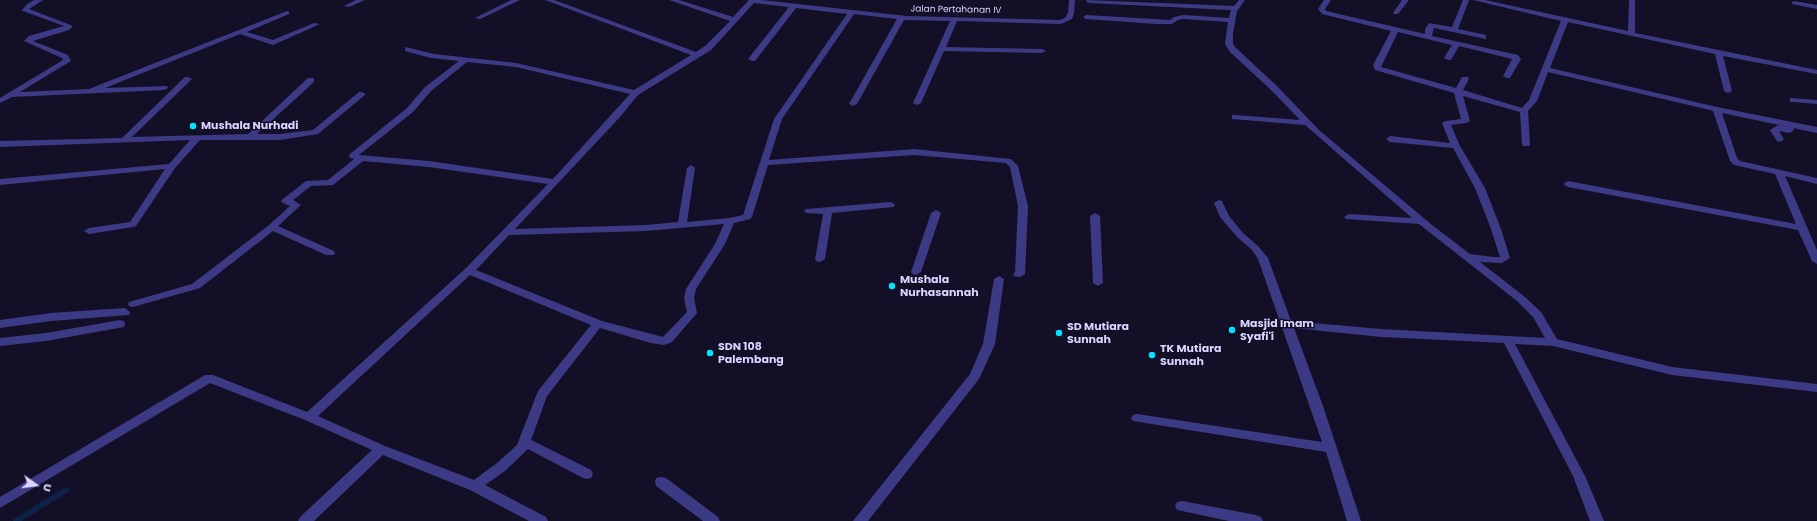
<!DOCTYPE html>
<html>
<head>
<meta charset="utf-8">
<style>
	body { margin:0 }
	#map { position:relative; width:1817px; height:521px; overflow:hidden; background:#130f26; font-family:Poppins,sans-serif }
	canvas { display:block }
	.north { position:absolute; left:16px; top:465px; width:40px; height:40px; -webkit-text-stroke:3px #130f26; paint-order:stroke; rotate:104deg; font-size:11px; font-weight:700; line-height:16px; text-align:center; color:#d9d4ff }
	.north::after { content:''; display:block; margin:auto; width:14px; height:18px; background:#d9d4ff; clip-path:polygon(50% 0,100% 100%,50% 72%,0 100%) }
</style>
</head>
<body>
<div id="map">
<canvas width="1817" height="521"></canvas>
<div class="north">U</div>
</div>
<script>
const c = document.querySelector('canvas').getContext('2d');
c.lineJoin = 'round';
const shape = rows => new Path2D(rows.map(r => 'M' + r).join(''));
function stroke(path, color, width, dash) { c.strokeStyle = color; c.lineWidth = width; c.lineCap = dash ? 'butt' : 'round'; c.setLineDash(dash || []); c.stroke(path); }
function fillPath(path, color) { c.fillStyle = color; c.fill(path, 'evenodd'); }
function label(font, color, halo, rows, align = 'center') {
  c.font = font + ' Poppins,sans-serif'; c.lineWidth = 3; c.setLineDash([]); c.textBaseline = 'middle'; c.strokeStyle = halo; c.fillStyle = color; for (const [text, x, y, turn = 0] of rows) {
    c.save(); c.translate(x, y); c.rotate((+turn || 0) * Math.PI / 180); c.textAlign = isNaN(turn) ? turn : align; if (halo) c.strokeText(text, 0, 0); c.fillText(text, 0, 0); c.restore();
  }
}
stroke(shape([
	[16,521,66,490]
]), '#0c2248', 6);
fillPath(shape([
	[34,0,43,0,29,9,73,26,69,30,33,41,68,55,71,61,20,92,89,89,287,11,289,12,289,14,247,32,273,40,314,23,320,24,273,45,240,34,105,88,167,86,168,88,164,90,12,97,0,103,0,98,63,60,62,58,24,41,29,36,64,26,23,11,22,10,27,4,34,0],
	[356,0,365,0,349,7,344,6,356,0],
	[511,0,520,0,480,19,475,18,511,0],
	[545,0,554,0,696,52,705,46,730,21,669,0,679,0,733,17,749,0,761,0,907,16,1060,20,1065,18,1068,13,1069,0,1075,0,1074,13,1072,19,1061,24,957,21,946,47,1042,49,1046,51,1042,53,944,51,921,103,917,105,913,103,950,21,904,20,857,104,853,106,849,104,897,19,854,14,782,119,769,160,914,149,1011,159,1018,166,1028,206,1025,274,1020,277,1014,276,1013,274,1015,272,1018,206,1010,167,1006,163,914,155,768,165,752,217,750,219,734,223,725,244,696,289,694,298,697,313,672,342,664,345,651,343,600,328,547,396,531,440,591,470,593,474,591,478,587,479,583,478,528,449,505,471,485,485,546,517,548,521,529,521,470,490,383,455,314,521,298,521,300,517,372,450,305,420,210,383,0,508,0,497,205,375,213,375,307,412,465,269,548,184,429,167,363,161,333,185,311,186,293,200,301,205,278,226,334,251,335,253,334,255,326,255,273,231,200,288,133,307,129,306,128,304,129,302,192,284,269,225,290,206,283,203,281,201,283,199,306,181,328,180,354,159,350,158,349,156,350,154,407,108,425,87,459,61,431,58,405,51,405,47,434,54,516,63,634,90,691,55,545,0],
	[754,3,789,7,748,59,752,61,755,61,796,8,847,14,774,119,743,215,730,218,687,222,695,168,691,165,687,168,678,222,646,225,515,229,620,117,638,95,711,50,754,3],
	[467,62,516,67,630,94,553,179,429,161,359,155,413,112,431,91,467,62],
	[724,224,715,244,686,289,684,298,687,312,663,337,602,321,476,270,509,235,646,231,724,224],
	[470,275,591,325,538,391,517,445,497,463,474,480,385,446,318,416,470,275],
	[1086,0,1234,6,1239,0,1245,0,1237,11,1233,33,1233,44,1236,48,1277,86,1319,130,1432,225,1470,254,1493,257,1500,257,1491,229,1475,188,1453,148,1390,142,1386,139,1390,136,1450,143,1442,123,1446,121,1461,119,1454,93,1375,70,1373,65,1391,31,1322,14,1318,9,1324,0,1331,0,1325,9,1326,11,1425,34,1425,29,1429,23,1452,27,1463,0,1469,0,1458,29,1486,35,1486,39,1434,28,1432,36,1518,55,1521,59,1510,78,1507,78,1503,76,1512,59,1459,46,1451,60,1448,60,1444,58,1452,45,1398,32,1381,67,1456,88,1462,77,1468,77,1469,79,1463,90,1522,108,1529,100,1561,21,1473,0,1485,0,1628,31,1629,0,1635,0,1635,33,1817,70,1817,74,1723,56,1732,91,1728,93,1724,91,1715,54,1568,22,1550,68,1717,107,1817,127,1817,133,1722,113,1737,158,1740,161,1817,178,1817,184,1785,176,1817,250,1817,264,1812,261,1798,230,1568,187,1563,184,1568,181,1796,224,1775,174,1734,165,1730,161,1713,111,1710,110,1548,72,1537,101,1528,111,1530,144,1529,146,1523,146,1522,144,1520,112,1463,96,1470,121,1466,123,1451,125,1460,146,1485,188,1501,229,1510,258,1502,263,1480,262,1525,297,1541,312,1557,339,1672,367,1817,384,1817,392,1672,375,1553,346,1515,344,1585,476,1604,521,1590,521,1573,476,1504,343,1381,337,1294,328,1323,406,1361,521,1347,521,1326,452,1133,421,1131,418,1133,415,1137,414,1322,442,1258,259,1252,250,1237,237,1220,217,1214,203,1219,200,1222,201,1229,216,1243,233,1258,246,1268,258,1291,321,1381,329,1545,338,1533,317,1517,301,1419,224,1346,219,1344,217,1349,214,1412,218,1305,125,1232,119,1232,115,1235,115,1300,120,1271,90,1230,52,1225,44,1228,22,1183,19,1178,20,1172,24,1156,24,1086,19,1083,17,1086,15,1170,20,1174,17,1183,15,1229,18,1231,10,1089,3,1087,2,1086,0],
	[1402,0,1409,0,1398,14,1394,14,1393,13,1402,0],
	[1794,1,1817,5,1817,9,1792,4,1791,3,1794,1],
	[185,77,188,77,192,79,132,137,248,134,308,78,314,78,314,82,257,134,280,134,313,130,359,92,362,92,366,94,318,134,280,140,200,140,175,168,136,226,133,227,89,234,84,231,89,228,130,222,165,169,0,185,0,179,169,164,190,140,0,147,0,141,122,138,185,77],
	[1790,98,1817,100,1817,104,1793,102,1790,102,1790,98],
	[1778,125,1793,128,1794,130,1790,133,1779,131,1784,139,1780,142,1777,141,1770,130,1778,125],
	[890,202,893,203,895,205,893,207,832,213,825,259,820,262,816,261,815,259,823,214,806,213,804,211,806,209,890,202],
	[936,210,941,213,921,272,916,275,912,274,911,272,931,213,936,210],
	[1095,213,1100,216,1103,283,1098,286,1093,283,1090,216,1095,213],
	[999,276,1004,279,995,344,979,379,868,521,853,521,970,374,983,344,994,279,999,276],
	[125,308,130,312,129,315,51,321,0,328,0,320,51,313,125,308],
	[120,320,124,321,125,324,124,327,46,341,0,346,0,338,46,333,120,320],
	[661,477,666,478,718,517,720,521,703,521,656,486,655,482,656,478,661,477],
	[1182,501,1256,515,1261,517,1263,521,1229,521,1182,511,1177,510,1175,506,1177,502,1182,501]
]), '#3d3a85');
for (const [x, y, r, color] of [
	[193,126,4,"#00e5ff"],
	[892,286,4,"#00e5ff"],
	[1232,330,4,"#00e5ff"],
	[1059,333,4,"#00e5ff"],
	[710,353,4,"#00e5ff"],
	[1152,355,4,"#00e5ff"]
]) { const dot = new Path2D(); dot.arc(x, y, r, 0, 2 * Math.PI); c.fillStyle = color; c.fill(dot); stroke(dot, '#130f26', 1.5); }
label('9px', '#d9d4ff', '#130f26', [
	["Jalan Pertahanan IV",956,10,1]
]);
label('bold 11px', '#d9d4ff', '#130f26', [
	["Mushala Nurhadi",201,126],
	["Mushala",900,280],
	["Nurhasannah",900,293],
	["Masjid Imam",1240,324],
	["Syafi'i",1240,337],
	["SD Mutiara",1067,327],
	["Sunnah",1067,340],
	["SDN 108",718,347],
	["Palembang",718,360],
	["TK Mutiara",1160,349],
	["Sunnah",1160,362]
], 'left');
</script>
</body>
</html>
